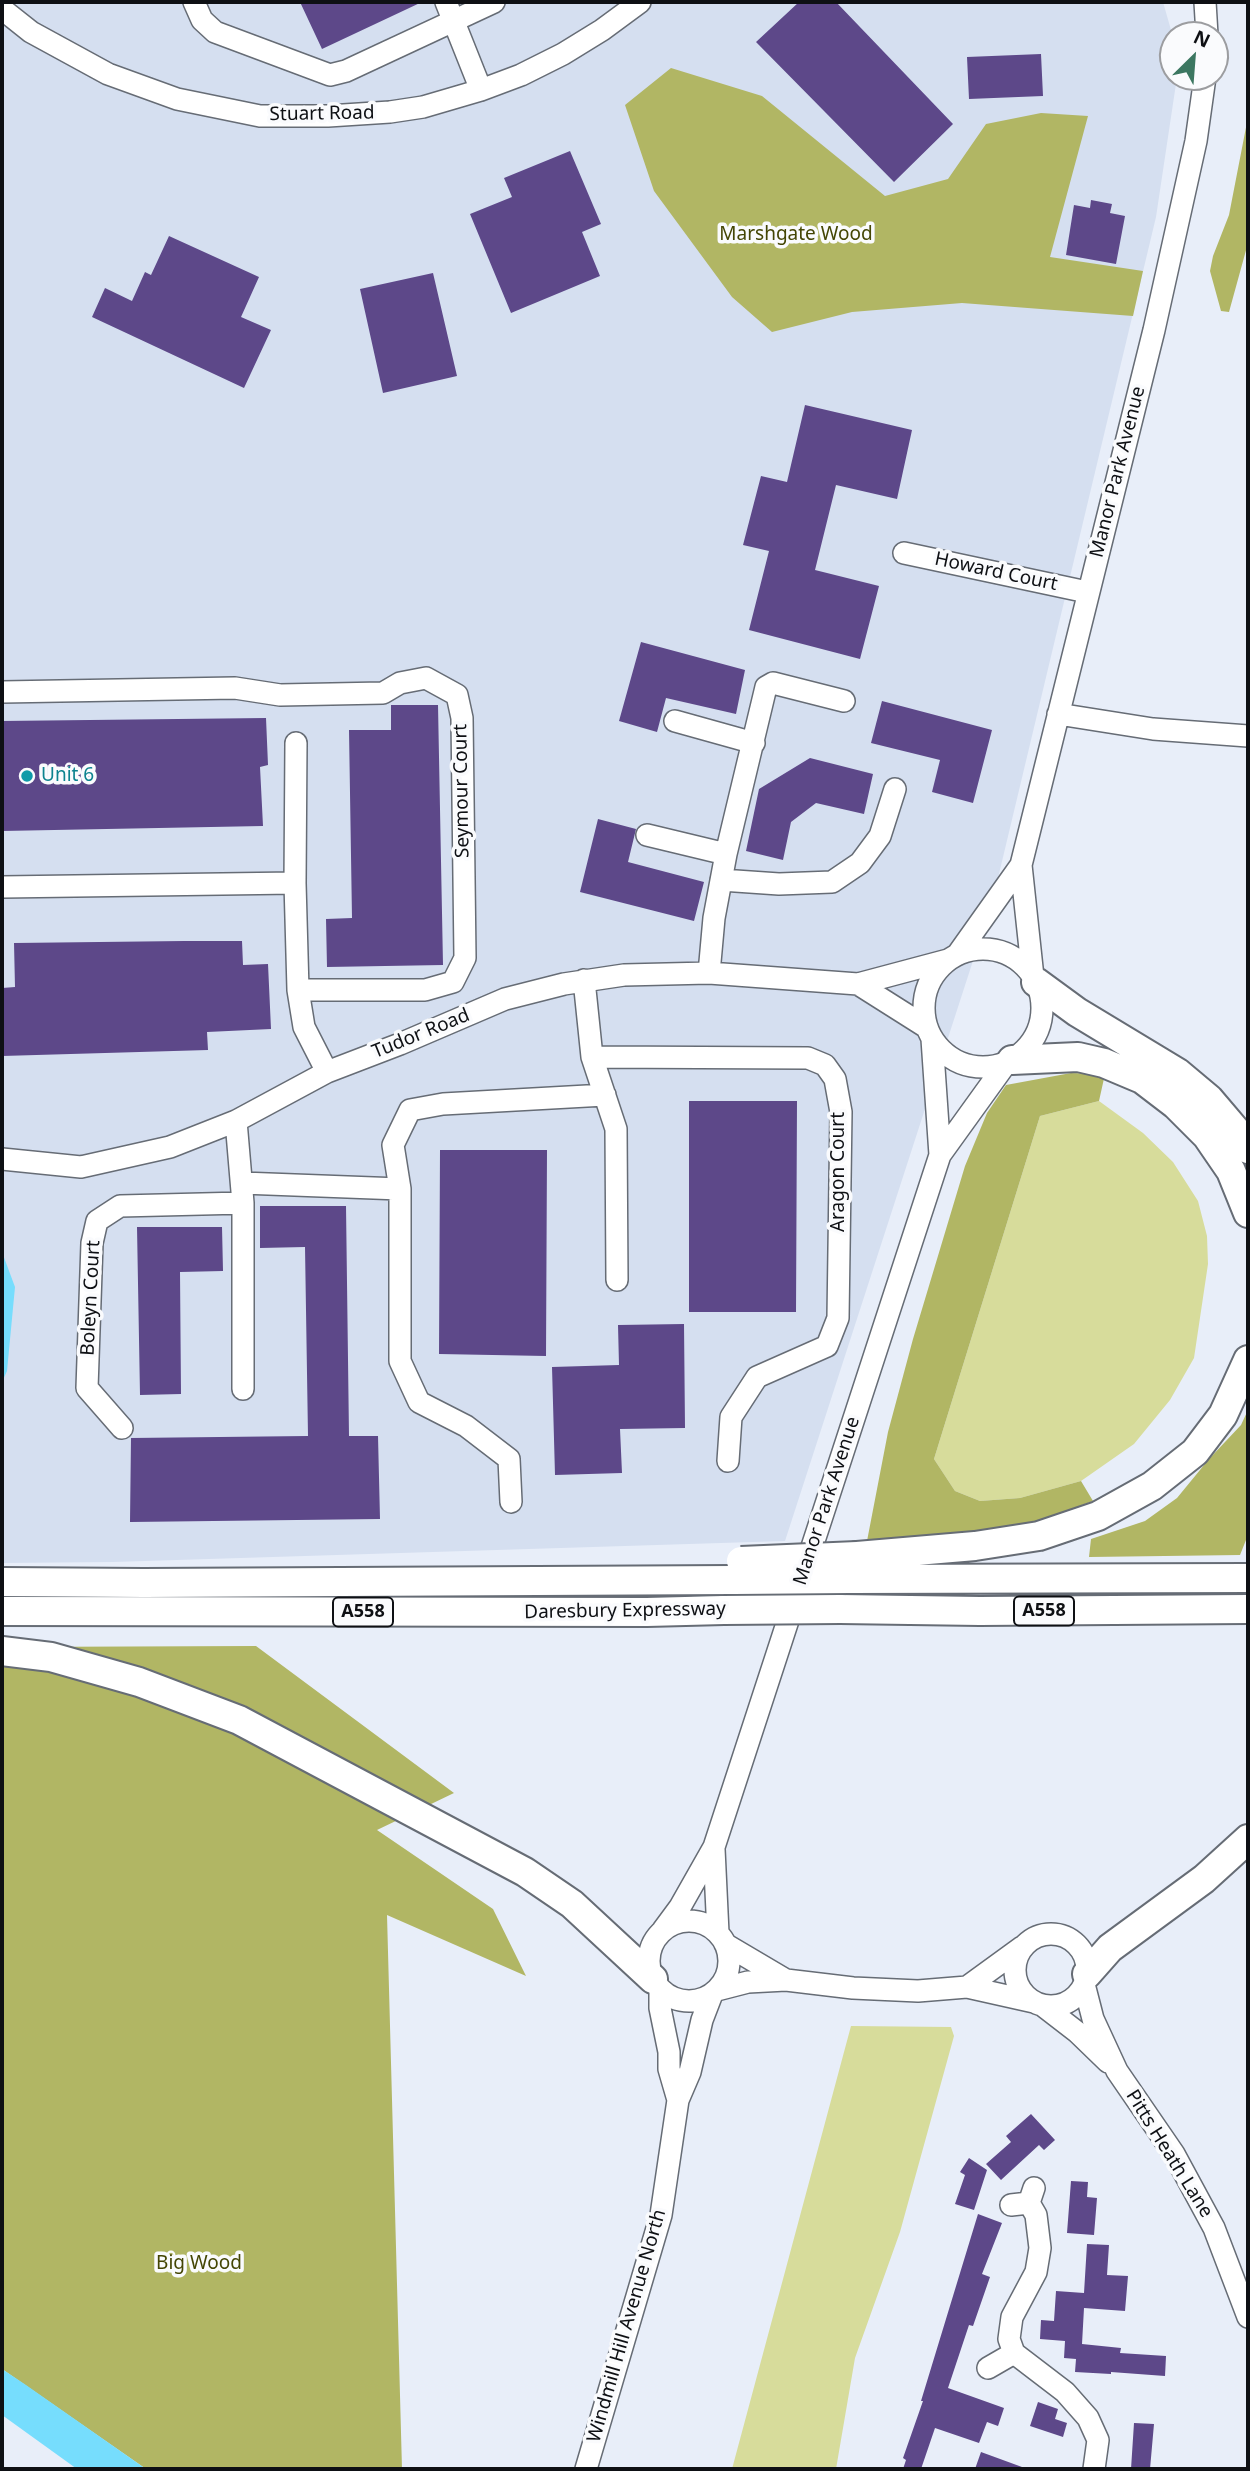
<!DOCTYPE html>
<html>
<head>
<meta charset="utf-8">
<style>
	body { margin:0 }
	#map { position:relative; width:1250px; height:2471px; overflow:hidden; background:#e8eef9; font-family:"Noto Sans",sans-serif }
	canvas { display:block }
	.frame { position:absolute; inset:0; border:4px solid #0e1014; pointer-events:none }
	.north { position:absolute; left:1159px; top:21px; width:70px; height:70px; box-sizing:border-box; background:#fafbfd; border:2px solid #9c9da0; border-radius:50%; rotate:25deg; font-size:19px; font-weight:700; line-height:28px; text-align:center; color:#0e1014 }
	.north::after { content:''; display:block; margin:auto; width:24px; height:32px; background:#3c7761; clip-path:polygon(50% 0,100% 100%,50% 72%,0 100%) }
</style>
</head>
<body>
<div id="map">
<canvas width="1250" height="2471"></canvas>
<div class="frame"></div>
<div class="north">N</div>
</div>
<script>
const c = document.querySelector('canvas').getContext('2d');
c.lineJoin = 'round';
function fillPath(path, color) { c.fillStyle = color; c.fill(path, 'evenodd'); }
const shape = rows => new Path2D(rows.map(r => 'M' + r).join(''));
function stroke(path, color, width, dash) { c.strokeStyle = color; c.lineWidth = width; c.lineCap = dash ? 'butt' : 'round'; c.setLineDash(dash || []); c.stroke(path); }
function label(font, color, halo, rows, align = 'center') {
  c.font = font + ' "Noto Sans",sans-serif'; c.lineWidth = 7; c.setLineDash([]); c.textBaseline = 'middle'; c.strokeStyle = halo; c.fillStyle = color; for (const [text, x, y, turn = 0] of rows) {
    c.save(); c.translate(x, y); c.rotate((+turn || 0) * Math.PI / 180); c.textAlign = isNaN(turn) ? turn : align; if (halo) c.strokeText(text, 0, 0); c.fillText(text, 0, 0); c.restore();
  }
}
fillPath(shape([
	[2,2,1163,2,1173,37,1173,77,1177,77,1156,217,993,899,785,1541,113,1562,2,1563]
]), '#d5dff0');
fillPath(shape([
	[1099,1101,1143,1133,1173,1162,1198,1201,1207,1236,1208,1264,1194,1358,1170,1400,1134,1444,1081,1481,1020,1498,980,1501,955,1491,934,1459,1040,1116],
	[851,2026,951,2027,954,2036,900,2232,855,2358,836,2469,732,2469]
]), '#d7dc9b');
fillPath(shape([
	[671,68,762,96,885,196,948,179,986,124,1041,113,1088,116,1050,257,1143,271,1133,316,962,303,852,312,772,332,732,297,654,191,625,105],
	[1248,117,1248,243,1229,312,1221,311,1210,271,1213,256,1229,215],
	[1071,1073,1105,1074,1099,1101,1040,1116,934,1459,955,1491,980,1501,1020,1498,1081,1481,1093,1501,1044,1519,998,1530,867,1541,888,1432,913,1339,965,1166,987,1113,1006,1085],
	[1248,1410,1248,1535,1240,1555,1089,1557,1091,1539,1145,1521,1177,1498,1209,1459,1241,1425],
	[256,1646,454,1793,377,1830,493,1909,526,1976,387,1915,402,2469,146,2469,2,2369,2,1647]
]), '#b1b664');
fillPath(shape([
	[2,1252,15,1287,7,1371,2,1382],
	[2,2369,26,2385,146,2469,77,2469,2,2415]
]), '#76ddfd');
fillPath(shape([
	[300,2,422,2,322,49],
	[799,2,836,2,953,124,894,182,756,42],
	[1041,54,1043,96,969,99,967,57],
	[570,151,601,224,582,232,600,276,511,313,470,214,512,197,504,178],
	[1091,200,1112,204,1110,213,1125,216,1116,264,1066,255,1074,205,1090,208],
	[169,236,259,277,241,317,271,330,244,388,92,317,105,288,132,301,145,272,151,275],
	[433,273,457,376,383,393,360,289],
	[805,405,912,430,897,499,836,485,815,570,879,586,860,659,749,630,769,551,743,545,761,476,787,482],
	[641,642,745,670,736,714,666,698,657,732,619,721],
	[882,701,992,730,973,803,932,792,940,760,871,743],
	[391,705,438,705,443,965,327,967,326,919,352,918,349,730,391,730],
	[266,718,268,765,260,767,263,826,2,831,2,721],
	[810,758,873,774,864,814,816,803,791,822,783,860,746,851,759,789],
	[598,819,636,829,628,862,704,882,694,921,580,892],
	[184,941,242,941,243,965,268,964,271,1029,207,1032,208,1050,2,1056,2,988,15,987,14,943],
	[689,1101,797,1101,796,1312,689,1312],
	[440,1150,547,1150,546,1356,439,1354],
	[260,1206,346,1206,349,1436,378,1436,380,1519,130,1522,131,1438,308,1436,305,1247,260,1248],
	[137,1227,222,1227,223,1271,180,1272,181,1394,140,1395],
	[684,1324,685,1428,620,1429,622,1473,555,1475,552,1367,619,1365,618,1325],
	[1031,2114,1055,2140,1044,2150,1039,2145,1001,2180,986,2164,1011,2142,1006,2136],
	[969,2158,987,2170,974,2210,955,2204,965,2175,960,2172],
	[1071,2181,1088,2182,1087,2197,1097,2198,1094,2235,1067,2233],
	[978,2214,1002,2223,982,2274,990,2277,973,2326,969,2325,948,2388,1004,2408,998,2426,987,2422,979,2443,935,2428,921,2469,903,2469,906,2460,903,2458,923,2401,921,2401],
	[1087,2244,1109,2245,1107,2275,1128,2276,1125,2311,1084,2308,1082,2344,1121,2348,1120,2353,1166,2356,1165,2376,1111,2372,1111,2374,1075,2372,1076,2359,1064,2358,1065,2341,1040,2339,1041,2320,1054,2321,1056,2291,1084,2293],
	[1038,2402,1058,2409,1055,2419,1067,2423,1063,2437,1030,2426],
	[1134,2423,1154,2424,1150,2469,1131,2469],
	[981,2452,1022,2467,1022,2469,975,2469]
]), '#5d4889');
const minor = shape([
	[194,2,202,20,215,32,330,75,346,71,494,2],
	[446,2,481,90],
	[1205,2,1207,35],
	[2,9,31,32,108,74,177,99,260,116,328,116,390,112,423,107,481,90,521,75,563,54,602,30,640,2],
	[904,553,1087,592],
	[2,692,235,688,280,695,383,693,400,683,426,678,457,695,462,718,465,958,453,982,425,990,298,990],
	[1058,714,1153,729,1248,736],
	[675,721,754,743],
	[296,743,295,883,298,990,304,1027,327,1072],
	[647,835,726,854],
	[721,880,779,884,832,882,860,863,880,836,895,789],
	[2,887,295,883],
	'924 1008a59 59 0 1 1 118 0a59 59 0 1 1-118 0Z',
	[957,955,1021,865],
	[709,973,714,918,726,854,766,687,773,683,844,701],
	[1033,977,1021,865,1154,330,1196,141,1205,77],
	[584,980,592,1057,616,1129,617,1280],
	[858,984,926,1027],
	[932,1039,940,1155],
	[592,1057,808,1058,825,1065,835,1079,841,1112,838,1318,827,1346,757,1377,731,1417,728,1461],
	[236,1121,243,1203,243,1389],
	[2,1159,81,1167,170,1147,236,1121,327,1072,400,1044,505,999,564,984,624,975,709,973,858,984,948,960],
	[242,1183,400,1189],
	[122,1428,87,1388,92,1243,97,1221,120,1206,243,1203],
	[511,1502,509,1459,466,1426,419,1402,400,1361,400,1189,393,1145,410,1110,443,1104,605,1095],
	[714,1849,718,1933],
	'649 1961a40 40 0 1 1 80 0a40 40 0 1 1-80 0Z',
	[663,1930,680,1907,714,1847,940,1155,1007,1062],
	'1015 1970a36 36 0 1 1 72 0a36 36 0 1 1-72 0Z',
	[725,1944,786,1980],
	[1084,1984,1093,2019,1117,2071,1174,2154,1214,2228,1248,2317],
	[967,1987,1022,1947],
	[660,1989,660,2008,669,2052,669,2069,678,2100],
	[717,1990,748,1982,786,1980,853,1988,918,1991,967,1987,1034,2002],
	[1042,2005,1077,2032,1108,2062],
	[1029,2203,1036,2215,1040,2248,1036,2272,1012,2317,1009,2339,1014,2353,1065,2392,1088,2418,1098,2440,1094,2469],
	[1011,2205,1029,2203,1034,2188],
	[988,2368,1014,2353],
	[586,2469,661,2215,678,2100,690,2072,702,2020,712,1994]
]);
const major = shape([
	[1036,982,1077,1012,1178,1073,1209,1099,1238,1133,1248,1149],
	[1012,1060,1078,1057,1104,1063,1142,1079,1176,1105,1207,1136,1231,1171,1248,1213],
	[857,1556,975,1546,1039,1536,1098,1516,1152,1486,1195,1452,1223,1415,1248,1360],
	[849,1579,1248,1578],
	[2,1582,144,1583,734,1580],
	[840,1609,980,1611,1248,1609],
	[2,1611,647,1612,724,1610],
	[2,1651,51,1657,139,1682,239,1720,525,1872,572,1904,653,1979],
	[1087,1974,1110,1948,1204,1879,1248,1839]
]);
stroke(minor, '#666c75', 24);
stroke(major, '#666c75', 32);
stroke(minor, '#fff', 21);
stroke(major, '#fff', 28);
const majorBridge = shape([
	[741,1561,857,1556],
	[734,1580,849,1579],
	[724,1610,840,1609]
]);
stroke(majorBridge, '#666c75', 32, []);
stroke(majorBridge, '#fff', 28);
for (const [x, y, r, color] of [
	[27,776,7,"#0f9aa8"]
]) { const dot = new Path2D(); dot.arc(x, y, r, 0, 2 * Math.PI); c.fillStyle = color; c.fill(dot); stroke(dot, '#fafbfd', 2.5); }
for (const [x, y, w] of [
	[1044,1611,60],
	[363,1612,60]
]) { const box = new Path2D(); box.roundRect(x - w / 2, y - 14.5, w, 29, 5); c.fillStyle = '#fafbfd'; c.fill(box); stroke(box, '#0e1014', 2); }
label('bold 18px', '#0e1014', null, [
	["A558",1044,1611],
	["A558",363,1612]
]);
label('19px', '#0e1014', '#fafbfd', [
	["Stuart Road",322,114,-1],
	["Manor Park Avenue",1118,472,-76],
	["Howard Court",996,572,12],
	["Seymour Court",462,791,-91],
	["Tudor Road",421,1034,-22],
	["Aragon Court",839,1172,-90],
	["Boleyn Court",91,1298,-87],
	["Manor Park Avenue",827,1501,-72],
	["Daresbury Expressway",625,1611,-1],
	["Pitts Heath Lane",1169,2154,58],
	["Windmill Hill Avenue North",627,2326,-74]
]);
label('19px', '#444604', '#fafbfd', [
	["Marshgate Wood",796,235],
	["Big Wood",199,2264]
]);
label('19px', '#0d838f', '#fafbfd', [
	["Unit 6",41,776]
], 'left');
</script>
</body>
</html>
